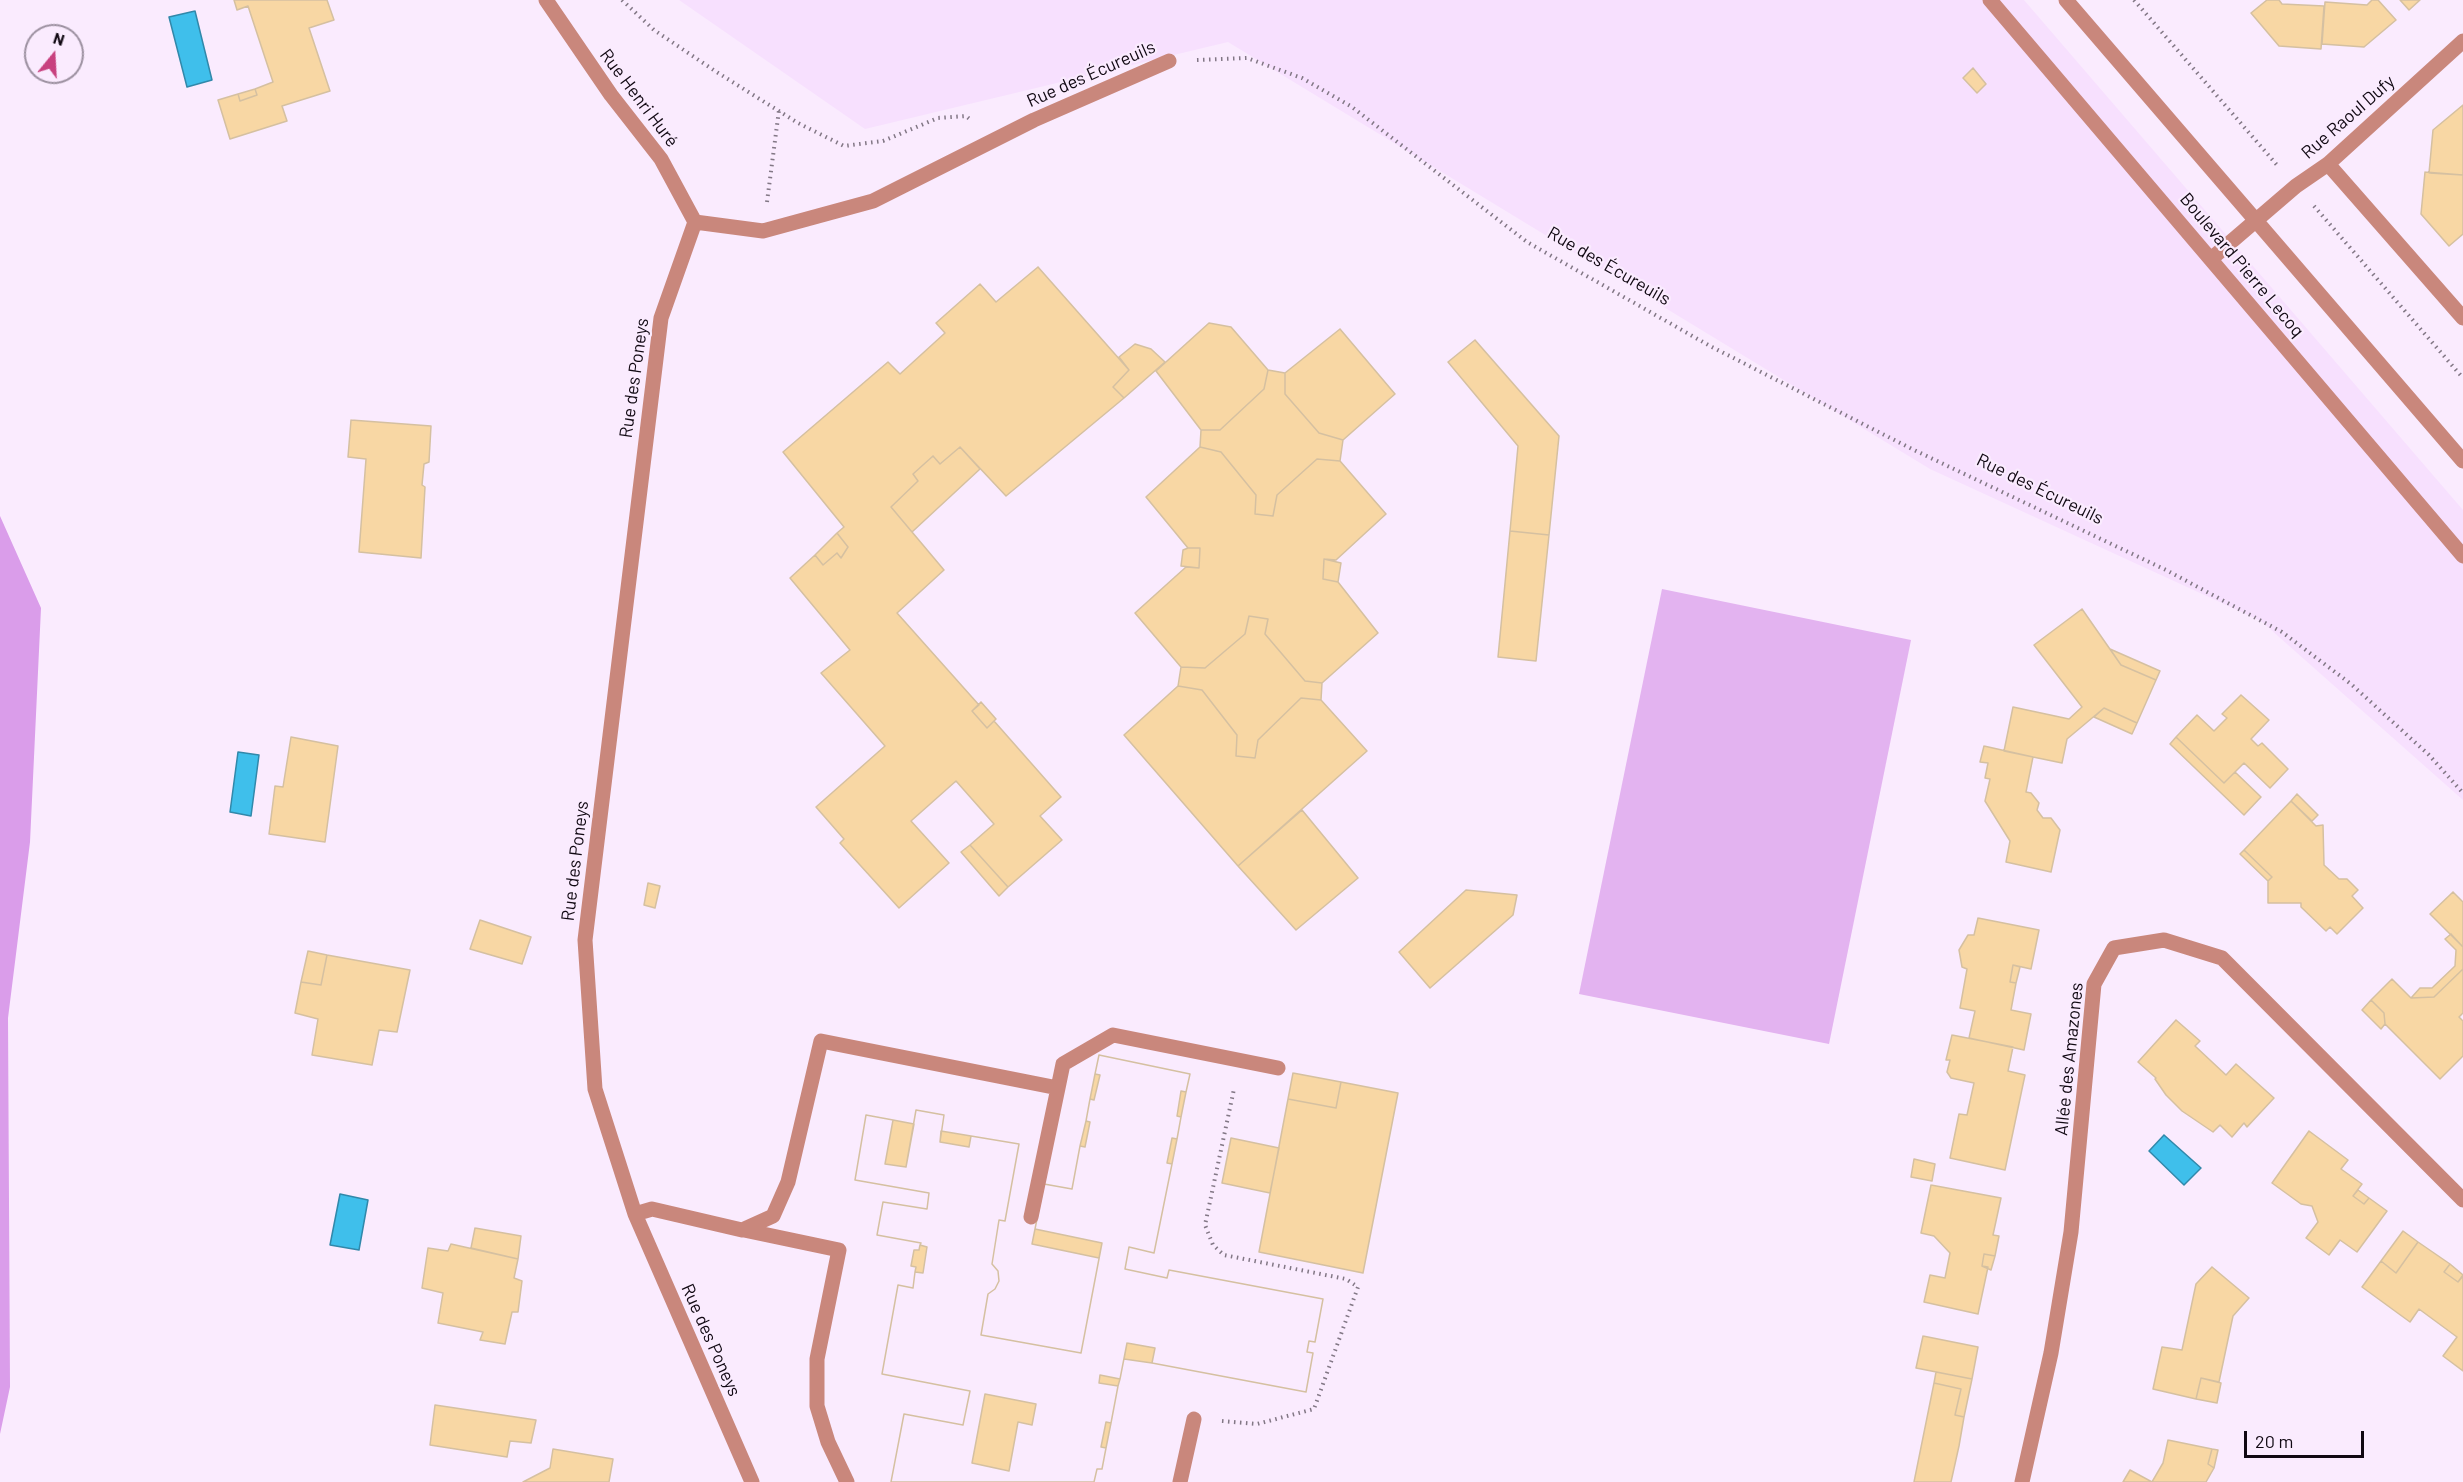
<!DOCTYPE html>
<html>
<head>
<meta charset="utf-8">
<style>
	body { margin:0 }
	#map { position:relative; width:2463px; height:1482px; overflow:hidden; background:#faebfe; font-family:Barlow,sans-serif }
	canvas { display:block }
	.north { position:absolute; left:24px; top:24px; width:60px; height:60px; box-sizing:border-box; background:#faebfe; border:2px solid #9c90a0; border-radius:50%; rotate:18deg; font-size:16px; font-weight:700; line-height:24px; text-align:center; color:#100812 }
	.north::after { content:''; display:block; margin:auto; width:21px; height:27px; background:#c8417f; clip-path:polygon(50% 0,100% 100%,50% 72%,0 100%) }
	.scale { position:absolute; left:2244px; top:1431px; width:120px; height:27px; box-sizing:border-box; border:3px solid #100812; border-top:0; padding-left:8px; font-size:18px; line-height:21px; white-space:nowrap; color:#100812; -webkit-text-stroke:4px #faebfe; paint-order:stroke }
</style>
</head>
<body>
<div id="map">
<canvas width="2463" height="1482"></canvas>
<div class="north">N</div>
<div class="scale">20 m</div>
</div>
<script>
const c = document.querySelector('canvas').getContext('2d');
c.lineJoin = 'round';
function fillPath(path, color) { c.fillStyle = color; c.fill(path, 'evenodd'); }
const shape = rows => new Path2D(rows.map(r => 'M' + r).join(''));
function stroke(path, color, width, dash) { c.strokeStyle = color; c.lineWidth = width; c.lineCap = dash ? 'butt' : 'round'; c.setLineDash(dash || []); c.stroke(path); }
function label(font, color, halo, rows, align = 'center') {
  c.font = font + ' Barlow,sans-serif'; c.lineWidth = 4.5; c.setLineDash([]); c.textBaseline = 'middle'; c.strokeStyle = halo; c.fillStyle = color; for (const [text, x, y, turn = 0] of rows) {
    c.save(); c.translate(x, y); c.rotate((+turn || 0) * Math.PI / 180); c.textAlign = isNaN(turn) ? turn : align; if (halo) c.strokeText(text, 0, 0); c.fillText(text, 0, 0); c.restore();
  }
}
fillPath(shape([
	[679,0,2024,0,2463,510,2463,800,2261,621,1930,469,1228,42,865,129]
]), '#f7e0fe');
fillPath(shape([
	[1662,589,1911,640,1829,1044,1579,994]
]), '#e3b3f0');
fillPath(shape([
	[0,516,41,608,30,842,8,1018,10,1387,0,1434]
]), '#da9dea');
const water = shape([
	[195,11,212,80,187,87,169,17,195,11],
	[238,752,259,755,251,816,230,812,238,752],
	[2164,1135,2201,1168,2184,1185,2149,1151,2164,1135],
	[340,1194,368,1200,359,1250,330,1245,340,1194]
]);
fillPath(water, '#3fbfeb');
stroke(water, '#3188aa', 1.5);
const building = shape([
	[234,0,327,0,334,20,309,28,330,91,282,106,287,121,230,139,218,100,238,94,240,101,257,95,255,89,273,82,248,6,237,10,234,0],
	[2267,0,2279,0,2282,4,2324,6,2321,49,2279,46,2251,13,2267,0],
	[2372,0,2378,0,2396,20,2364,47,2322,44,2325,2,2367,5,2372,0],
	[2400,0,2420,0,2409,10,2400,0],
	[1973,68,1986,84,1977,93,1963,78,1973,68],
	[255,89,257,95,240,101,238,94,255,89],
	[2463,105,2463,175,2429,173,2433,130,2463,105],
	[2425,172,2463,175,2463,234,2449,246,2421,214,2425,172],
	[1038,267,1129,370,1113,387,1124,398,1006,496,960,447,940,464,933,456,913,474,918,481,891,507,944,570,897,613,979,705,972,711,987,728,994,721,1061,797,1040,816,1062,840,1008,887,970,845,994,824,956,781,911,821,949,863,899,908,840,843,844,839,816,807,885,746,821,673,850,650,790,578,815,555,823,565,837,553,841,558,848,547,837,533,844,527,783,452,888,362,900,374,945,333,936,323,980,284,996,302,1038,267],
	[1209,323,1231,327,1268,370,1264,389,1220,430,1201,430,1156,371,1209,323],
	[1340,329,1395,394,1343,440,1319,433,1285,394,1285,373,1340,329],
	[1475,340,1559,436,1549,535,1510,531,1518,446,1448,362,1475,340],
	[1135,344,1151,349,1165,362,1124,398,1113,387,1129,370,1119,357,1135,344],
	[1268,370,1285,373,1285,394,1319,433,1343,440,1340,461,1317,459,1277,495,1273,516,1255,514,1256,495,1221,452,1200,447,1201,430,1220,430,1264,389,1268,370],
	[351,420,431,426,429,462,424,464,422,485,425,487,421,558,359,552,366,459,348,457,351,420],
	[960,447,980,469,912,532,891,507,918,481,913,474,933,456,940,464,960,447],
	[1200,447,1221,452,1256,495,1255,514,1273,516,1277,495,1317,459,1340,461,1386,514,1336,560,1324,559,1323,579,1338,582,1378,633,1322,683,1305,681,1265,634,1268,619,1249,616,1245,634,1205,668,1181,667,1135,613,1186,567,1199,568,1200,548,1188,548,1146,497,1200,447],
	[1510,531,1549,535,1536,661,1498,657,1510,531],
	[837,533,848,547,841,558,837,553,823,565,815,555,837,533],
	[1188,548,1200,548,1199,568,1181,566,1183,550,1188,548],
	[1324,559,1341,563,1338,582,1323,579,1324,559],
	[2082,609,2121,665,2156,680,2137,723,2104,708,2067,739,2062,763,2004,751,2013,707,2069,719,2082,707,2034,645,2082,609],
	[1249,616,1268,619,1265,634,1305,681,1322,683,1321,700,1301,698,1258,740,1255,758,1236,756,1237,735,1202,690,1178,686,1181,667,1205,668,1245,634,1249,616],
	[2110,649,2160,671,2156,680,2121,665,2110,649],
	[1178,686,1202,690,1237,735,1236,756,1255,758,1258,740,1301,698,1321,700,1367,751,1238,866,1124,735,1178,686],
	[2241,695,2269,720,2251,739,2258,746,2262,743,2288,769,2270,788,2244,763,2224,783,2176,737,2197,715,2214,731,2227,718,2222,714,2241,695],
	[981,702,996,719,987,728,972,711,981,702],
	[2104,708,2137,723,2132,734,2094,717,2104,708],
	[291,737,338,746,325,842,269,834,275,786,283,787,291,737],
	[2176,737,2224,783,2235,772,2261,797,2244,815,2170,744,2176,737],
	[1984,746,2033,757,2026,792,2031,793,2039,803,2037,810,2043,818,2051,818,2060,830,2051,872,2006,862,2010,841,1985,801,1990,779,1985,778,1988,763,1980,762,1984,746],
	[2297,794,2318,815,2312,821,2291,801,2297,794],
	[2291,801,2316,826,2323,825,2324,865,2339,879,2347,879,2358,890,2352,896,2363,908,2337,934,2330,927,2326,931,2301,907,2301,903,2268,903,2268,881,2272,877,2244,850,2291,801],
	[1302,810,1358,878,1296,930,1238,866,1302,810],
	[970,845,1008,887,999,896,961,852,970,845],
	[2244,850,2272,877,2268,881,2240,854,2244,850],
	[648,883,660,886,655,908,644,905,648,883],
	[1466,890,1517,895,1513,915,1430,988,1399,952,1466,890],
	[2453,892,2463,902,2463,947,2430,914,2453,892],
	[1978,918,2039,930,2031,969,2013,965,2010,982,2016,983,2011,1010,2031,1014,2024,1050,1969,1038,1975,1011,1960,1008,1967,969,1962,967,1959,950,1968,935,1974,935,1978,918],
	[480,920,531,937,522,964,470,949,480,920],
	[2451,934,2463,947,2463,969,2434,997,2411,998,2420,988,2432,988,2455,966,2456,950,2445,939,2451,934],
	[308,951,327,955,321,985,301,982,308,951],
	[327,955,410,970,397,1032,379,1030,372,1065,312,1055,318,1019,295,1013,301,982,321,985,327,955],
	[2013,965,2020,967,2016,983,2010,982,2013,965],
	[2463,969,2463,1013,2459,1017,2463,1021,2463,1056,2440,1079,2385,1024,2384,1013,2371,1000,2392,979,2411,998,2434,997,2463,969],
	[2371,1000,2384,1013,2385,1024,2381,1029,2362,1010,2371,1000],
	[2176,1020,2200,1041,2195,1046,2226,1075,2236,1064,2274,1098,2247,1127,2244,1123,2232,1137,2220,1125,2213,1132,2182,1111,2166,1095,2155,1079,2156,1078,2138,1062,2176,1020],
	[1952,1035,2013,1047,2008,1071,2025,1075,2005,1170,1950,1158,1959,1114,1967,1115,1974,1083,1951,1078,1947,1072,1950,1060,1946,1060,1952,1035],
	[1099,1055,1190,1074,1186,1092,1181,1091,1177,1116,1181,1117,1177,1139,1172,1138,1167,1163,1172,1164,1154,1253,1129,1247,1125,1269,1167,1278,1169,1270,1323,1299,1315,1342,1309,1341,1307,1352,1313,1353,1306,1392,1152,1363,1155,1348,1127,1343,1120,1379,1100,1375,1099,1383,1118,1386,1111,1423,1106,1422,1101,1447,1106,1448,1102,1469,1097,1469,1094,1482,891,1482,904,1414,963,1425,970,1391,882,1374,898,1285,913,1288,915,1272,923,1273,927,1247,920,1245,921,1243,877,1235,883,1202,927,1209,929,1193,855,1180,866,1115,893,1120,885,1164,906,1167,916,1110,944,1115,940,1142,969,1147,971,1136,1019,1144,1005,1221,999,1220,992,1264,998,1271,999,1281,995,1289,988,1294,981,1335,1081,1353,1102,1243,1035,1229,1044,1184,1072,1189,1080,1146,1085,1147,1090,1122,1086,1121,1090,1099,1094,1100,1100,1075,1095,1074,1099,1055],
	[985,1394,1036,1404,1032,1425,1018,1422,1009,1471,972,1463,985,1394],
	[1099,1055,1190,1074,1186,1092,1181,1091,1177,1116,1181,1117,1177,1139,1172,1138,1167,1163,1172,1164,1154,1253,1129,1247,1125,1269,1167,1278,1169,1270,1323,1299,1315,1342,1309,1341,1307,1352,1313,1353,1306,1392,1152,1363,1155,1348,1127,1343,1120,1379,1100,1375,1099,1383,1118,1386,1111,1423,1106,1422,1101,1447,1106,1448,1102,1469,1097,1469,1094,1482,891,1482,904,1414,963,1425,970,1391,882,1374,898,1285,913,1288,915,1272,923,1273,927,1247,920,1245,921,1243,877,1235,883,1202,927,1209,929,1193,855,1180,866,1115,893,1120,885,1164,906,1167,916,1110,944,1115,940,1142,969,1147,971,1136,1019,1144,1005,1221,999,1220,992,1264,998,1271,999,1281,995,1289,988,1294,981,1335,1081,1353,1102,1243,1035,1229,1044,1184,1072,1189,1080,1146,1085,1147,1090,1122,1086,1121,1090,1099,1094,1100,1100,1075,1095,1074,1099,1055],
	[1293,1073,1341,1082,1336,1108,1288,1099,1293,1073],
	[1095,1074,1100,1075,1094,1100,1090,1099,1095,1074],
	[1341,1082,1398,1093,1363,1273,1259,1252,1288,1099,1336,1108,1341,1082],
	[1181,1091,1186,1092,1181,1117,1177,1116,1181,1091],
	[893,1120,914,1124,906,1167,885,1164,893,1120],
	[1086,1121,1090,1122,1085,1147,1080,1146,1086,1121],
	[941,1131,971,1136,969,1147,940,1142,941,1131],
	[2309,1131,2348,1160,2341,1169,2362,1184,2353,1196,2364,1204,2369,1198,2387,1211,2357,1252,2340,1240,2329,1255,2306,1238,2318,1222,2312,1206,2301,1204,2272,1183,2309,1131],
	[1172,1138,1177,1139,1172,1164,1167,1163,1172,1138],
	[1231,1138,1279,1148,1270,1193,1222,1183,1231,1138],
	[1914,1159,1935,1164,1932,1181,1911,1177,1914,1159],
	[1931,1185,2001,1198,1993,1235,1999,1236,1995,1256,1984,1254,1982,1266,1988,1267,1978,1314,1924,1302,1930,1275,1945,1278,1950,1253,1934,1236,1921,1233,1931,1185],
	[2358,1190,2369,1198,2364,1204,2353,1196,2358,1190],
	[475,1228,521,1236,518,1259,471,1248,475,1228],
	[1035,1229,1102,1243,1099,1258,1032,1244,1035,1229],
	[2403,1231,2418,1242,2396,1273,2381,1261,2403,1231],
	[2418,1242,2450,1264,2444,1272,2458,1282,2463,1276,2463,1371,2443,1356,2457,1337,2419,1309,2410,1322,2362,1287,2381,1261,2396,1273,2418,1242],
	[451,1244,518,1259,514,1278,522,1281,518,1312,512,1312,505,1344,480,1340,483,1332,438,1323,443,1293,422,1288,428,1248,448,1251,451,1244],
	[920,1245,927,1247,923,1273,915,1272,916,1267,911,1266,914,1250,919,1250,920,1245],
	[1984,1254,1995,1256,1991,1270,1982,1266,1984,1254],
	[2450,1264,2463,1275,2458,1282,2444,1272,2450,1264],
	[2212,1267,2249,1298,2233,1316,2219,1382,2201,1378,2196,1399,2153,1389,2162,1347,2182,1350,2196,1284,2212,1267],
	[1923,1336,1978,1347,1972,1379,1916,1368,1923,1336],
	[1127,1343,1155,1348,1152,1363,1124,1359,1127,1343],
	[1936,1372,1972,1379,1964,1417,1955,1415,1961,1389,1934,1383,1936,1372],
	[1100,1375,1120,1379,1118,1386,1099,1383,1100,1375],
	[2201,1378,2221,1383,2217,1403,2196,1399,2201,1378],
	[1934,1383,1961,1389,1955,1415,1964,1417,1959,1446,1951,1482,1914,1482,1934,1383],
	[435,1405,536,1420,531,1443,510,1441,507,1457,430,1445,435,1405],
	[1106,1422,1111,1423,1106,1448,1101,1447,1106,1422],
	[2168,1440,2212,1449,2208,1464,2214,1468,2206,1482,2123,1482,2130,1470,2152,1482,2163,1463,2168,1440],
	[553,1449,613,1459,609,1482,523,1482,550,1468,553,1449],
	[2212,1449,2218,1450,2214,1468,2208,1464,2212,1449]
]);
fillPath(building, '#f8d7a4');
stroke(building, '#d5c0a1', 1.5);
stroke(shape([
	[622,0,654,30,715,71,798,123,844,146,883,141,938,118,966,116,972,121],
	[2134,0,2277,165],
	[1197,60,1247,58,1302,78,1352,107,1527,242,1710,346,1912,449,2166,570,2282,632,2351,684,2429,755,2463,793],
	[767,202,779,110],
	[2314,206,2463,378],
	[1222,1421,1257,1424,1314,1409,1358,1287,1346,1279,1224,1255,1213,1245,1205,1225,1234,1089]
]), '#827785', 4, [1.5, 4.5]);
stroke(shape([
	[546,0,611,95,661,159,695,222],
	[1990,0,2463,556],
	[2066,0,2463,461],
	[2328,164,2463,318],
	[695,222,661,318,585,940,595,1089,635,1214,752,1482],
	[695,222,763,231,873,201,1034,120,1169,61],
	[2211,259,2296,186,2328,164,2463,41],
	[1058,1088,1063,1064,1113,1035,1278,1068],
	[635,1214,652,1209,742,1230,773,1216,788,1182,821,1041,1058,1088,1031,1217],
	[744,1230,839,1250,817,1359,817,1406,828,1442,847,1482],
	[1180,1482,1194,1419],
	[2022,1482,2051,1353,2071,1232,2094,984,2114,948,2164,940,2222,958,2463,1200]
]), '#c9877c', 15);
label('18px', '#100812', '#faebfe', [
	["Rue des Écureuils",1091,74,-24],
	["Rue Henri Huré",639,98,53],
	["Rue Raoul Dufy",2348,117,-41],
	["Boulevard Pierre Lecoq",2242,265,50],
	["Rue des Écureuils",1609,266,30],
	["Rue des Poneys",634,378,-82],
	["Rue des Écureuils",2040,489,26],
	["Rue des Poneys",575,861,-83],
	["Allée des Amazones",2069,1059,-84],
	["Rue des Poneys",711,1340,66]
]);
</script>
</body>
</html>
